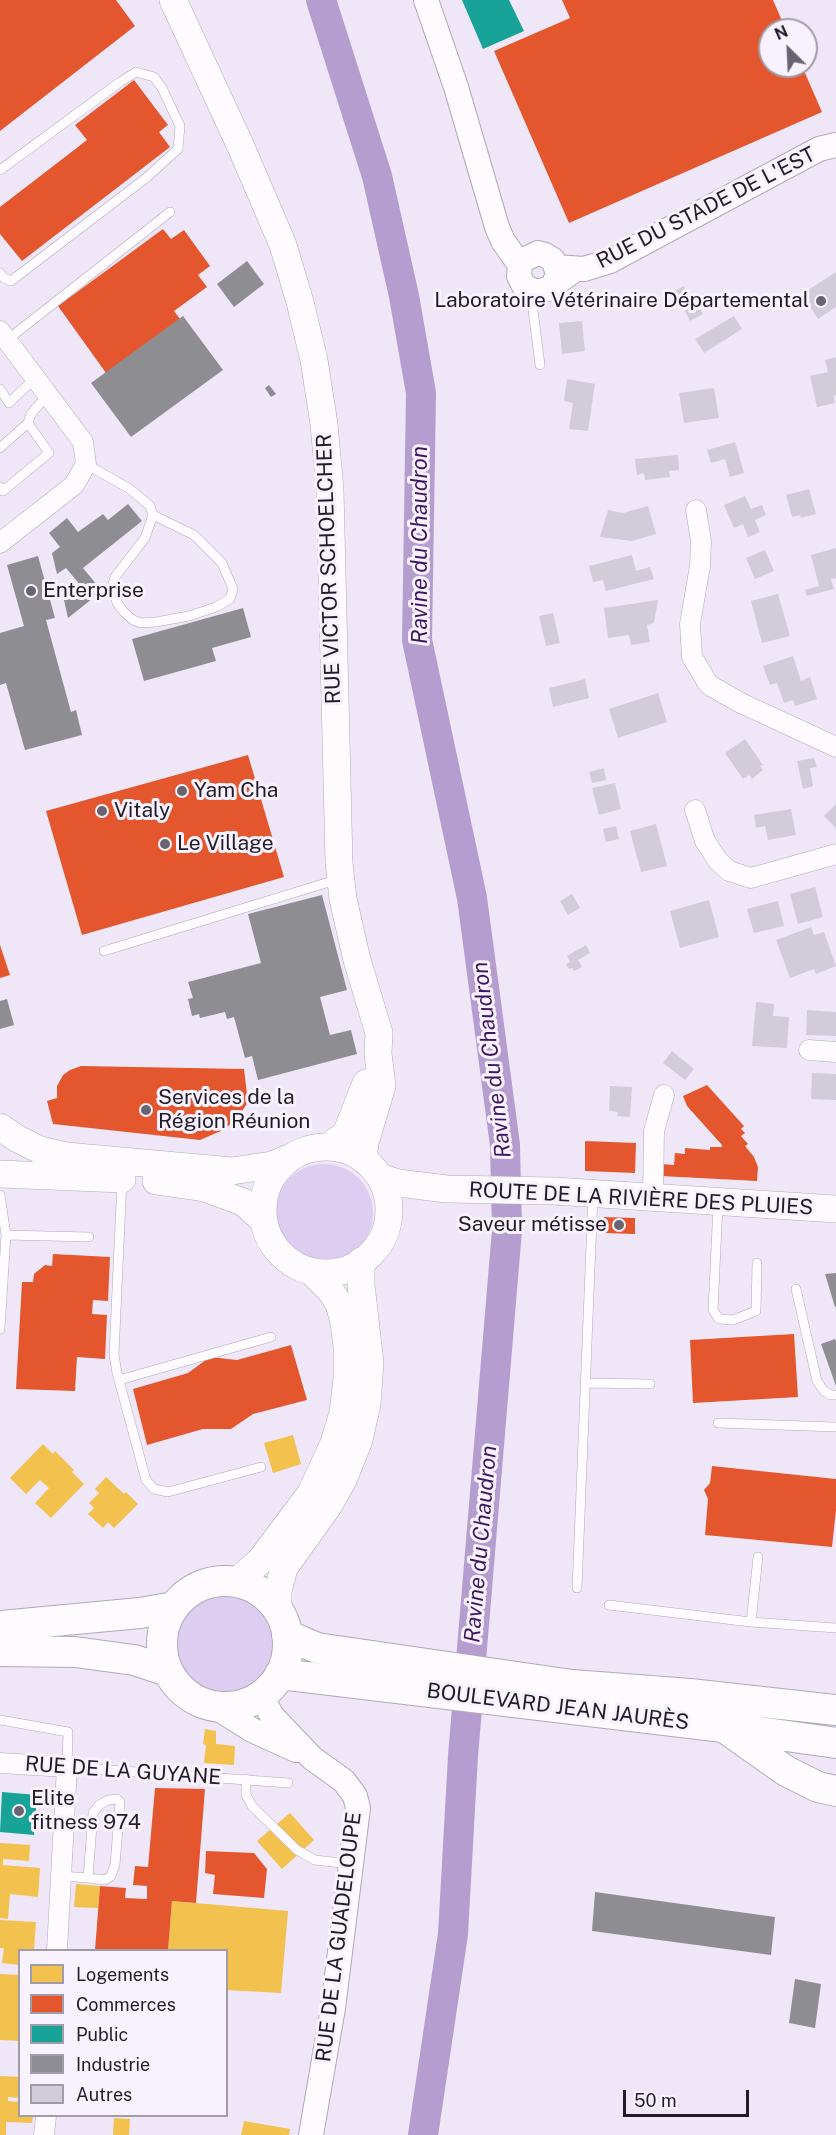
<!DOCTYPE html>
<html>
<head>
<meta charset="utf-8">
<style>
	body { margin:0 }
	#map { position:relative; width:836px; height:2135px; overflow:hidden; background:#efe7f8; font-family:"Public Sans",sans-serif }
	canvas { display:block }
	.legend { position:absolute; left:18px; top:1949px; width:210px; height:168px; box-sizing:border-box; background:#f7f2fe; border:2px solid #a19ca8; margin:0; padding:8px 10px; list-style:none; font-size:18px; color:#211c26 }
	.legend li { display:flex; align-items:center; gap:12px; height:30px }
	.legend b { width:30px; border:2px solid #a19ca8 }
	.north { position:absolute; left:758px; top:18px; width:60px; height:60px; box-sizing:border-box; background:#f7f2fe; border:2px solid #a19ca8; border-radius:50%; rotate:336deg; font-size:16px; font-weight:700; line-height:24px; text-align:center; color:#211c26 }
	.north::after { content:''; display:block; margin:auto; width:21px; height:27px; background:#696370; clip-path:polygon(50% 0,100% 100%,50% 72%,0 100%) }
	.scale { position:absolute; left:623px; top:2090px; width:126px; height:27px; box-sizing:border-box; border:3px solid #211c26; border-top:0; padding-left:8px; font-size:18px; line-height:21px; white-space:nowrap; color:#211c26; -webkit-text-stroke:4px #f7f2fe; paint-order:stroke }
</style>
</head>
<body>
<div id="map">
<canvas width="836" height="2135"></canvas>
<ul class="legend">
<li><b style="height:16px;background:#f2c14e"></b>Logements</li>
<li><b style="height:16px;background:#e4572e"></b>Commerces</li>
<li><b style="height:16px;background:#17a398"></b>Public</li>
<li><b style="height:16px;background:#8d8d92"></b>Industrie</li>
<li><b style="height:16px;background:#d2ccd9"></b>Autres</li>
</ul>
<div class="north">N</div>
<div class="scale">50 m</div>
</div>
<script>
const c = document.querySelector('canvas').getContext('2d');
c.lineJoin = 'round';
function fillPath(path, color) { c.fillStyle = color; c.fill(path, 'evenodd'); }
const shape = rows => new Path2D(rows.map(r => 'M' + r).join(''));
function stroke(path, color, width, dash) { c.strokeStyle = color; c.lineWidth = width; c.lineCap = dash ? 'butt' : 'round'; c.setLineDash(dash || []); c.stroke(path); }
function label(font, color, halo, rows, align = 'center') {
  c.font = font + ' "Public Sans",sans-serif'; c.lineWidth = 6; c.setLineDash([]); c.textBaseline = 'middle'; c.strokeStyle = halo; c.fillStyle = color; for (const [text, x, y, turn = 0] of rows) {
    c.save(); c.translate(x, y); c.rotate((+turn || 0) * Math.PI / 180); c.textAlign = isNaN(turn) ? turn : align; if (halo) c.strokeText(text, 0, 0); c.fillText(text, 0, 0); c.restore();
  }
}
fillPath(shape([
	'275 1213a49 49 0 1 1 98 0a49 49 0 1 1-98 0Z',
	'175 1644a51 51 0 1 1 102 0a51 51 0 1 1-102 0Z'
]), '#ddcdf0');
fillPath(shape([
	[293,1435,301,1464,273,1473,264,1443],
	[43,1444,53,1454,55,1451,74,1470,72,1472,84,1484,51,1518,35,1503,49,1488,40,1480,26,1494,10,1478],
	[106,1477,124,1494,126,1492,138,1504,114,1528,108,1522,103,1528,88,1514,94,1508,89,1503,99,1493,95,1489],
	[205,1729,216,1731,216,1744,235,1746,234,1765,204,1763,206,1745,203,1744],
	[290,1813,314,1840,282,1869,257,1841],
	[0,1843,30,1845,29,1861,3,1859,3,1865,40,1868,38,1897,10,1894,8,1919,0,1918],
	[76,1884,100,1886,98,1908,74,1907],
	[172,1901,288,1911,281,1993,226,1990,226,1950,168,1950],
	[0,1920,36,1922,34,1950,20,1950,20,1965,2,1963,4,1948,0,1948],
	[0,1974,20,1975,20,2041,0,2040],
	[0,2076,20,2077,20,2098,8,2097,8,2101,20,2102,20,2116,33,2116,32,2123,6,2122,6,2135,0,2135],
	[114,2118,130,2119,129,2135,113,2135],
	[244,2121,290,2129,289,2135,241,2135]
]), '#f2c14e');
fillPath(shape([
	[0,0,116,0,135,26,0,131],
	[562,0,773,0,786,30,770,30,770,66,802,66,822,112,569,223,494,51,570,18],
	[134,80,168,125,159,132,170,147,22,261,0,234,0,207,87,140,75,125],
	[163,229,171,239,184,230,210,266,198,275,207,287,174,311,180,319,106,373,58,306],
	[248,755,284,877,82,935,46,811],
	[0,945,10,975,0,978],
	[81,1066,244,1069,248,1102,237,1119,223,1130,200,1140,53,1124,47,1101,57,1098,57,1086,63,1075,70,1070],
	[707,1085,744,1126,741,1129,745,1133,741,1136,748,1144,745,1146,754,1157,758,1167,757,1181,661,1176,661,1164,674,1165,675,1153,685,1154,685,1148,710,1150,710,1147,722,1147,722,1145,687,1106,683,1096],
	[585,1141,636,1143,635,1173,585,1171],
	[603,1217,635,1218,635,1234,603,1233],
	[53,1254,110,1257,108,1301,93,1300,92,1314,107,1315,105,1359,77,1357,75,1391,16,1389,22,1282,33,1282,34,1274,45,1265,52,1266],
	[794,1334,798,1397,693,1403,690,1340],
	[291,1345,307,1400,253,1414,231,1429,203,1429,147,1445,133,1389,188,1373,210,1357,237,1360],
	[712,1466,836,1479,836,1510,832,1547,705,1535,708,1499,704,1490,710,1483],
	[155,1788,205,1789,196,1903,172,1901,168,1950,95,1950,100,1886,126,1888,125,1898,147,1899,147,1886,133,1885,135,1866,148,1867],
	[206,1851,254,1853,267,1869,264,1898,213,1894,215,1875,205,1873]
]), '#e4572e');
fillPath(shape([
	[462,0,509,0,524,31,483,49],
	[2,1792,37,1795,34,1835,0,1832]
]), '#17a398');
fillPath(shape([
	[247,261,264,284,234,307,217,284],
	[183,316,223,370,131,437,91,383],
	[269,385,276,394,271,397,265,388],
	[128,504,142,521,83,568,102,591,68,618,64,600,81,586,66,568,57,574,52,553,60,547,49,533,67,518,78,532,103,514,108,520],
	[38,556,55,618,46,620,71,712,76,710,82,735,25,750,6,683,0,685,0,633,24,626,7,565],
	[243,608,251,637,212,648,216,661,144,681,132,639],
	[322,895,347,990,320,997,330,1035,351,1030,357,1054,258,1080,252,1056,245,1058,234,1017,227,1019,225,1012,200,1018,199,1014,192,1016,188,999,193,998,188,982,261,963,248,914],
	[7,999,14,1025,0,1029,0,1001],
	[836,1273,836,1307,835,1307,825,1274],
	[835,1339,836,1342,836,1386,821,1344],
	[595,1892,775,1917,771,1955,592,1931],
	[795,1979,821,1984,815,2028,789,2023]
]), '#8d8d92');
stroke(shape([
	[321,0,377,176,404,296,421,393,417,640,472,898,505,1145,507,1230,463,1756,453,1934,423,2135]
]), '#b59ecf', 30);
fillPath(shape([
	[836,272,836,307,818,319,802,294],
	[684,286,689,296,679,302,673,292],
	[697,303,703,314,690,321,684,309],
	[734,316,742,329,704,353,695,339],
	[582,321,585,351,562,354,559,323],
	[836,357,836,395,834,396,835,403,817,407,810,376,828,372,825,360],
	[567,379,595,384,588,431,569,429,573,403,564,401],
	[714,388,719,418,684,423,679,393],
	[735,442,744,473,730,477,725,459,711,463,707,450],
	[678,455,679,470,669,471,670,477,645,480,644,473,637,475,635,459],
	[809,489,816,514,801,518,800,515,792,517,786,495],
	[745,496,751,509,762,505,766,515,755,520,760,532,748,537,743,524,734,528,724,505],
	[648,506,656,534,632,541,600,537,608,510,623,513],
	[836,548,836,578,831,579,834,589,807,596,805,590,819,586,811,555],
	[765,550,774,571,755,579,746,558],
	[632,555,636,571,650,567,654,579,606,591,603,580,593,582,589,566],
	[778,594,790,636,762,643,751,601],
	[658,600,654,623,647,625,650,642,631,645,629,635,608,638,604,608],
	[553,613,560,643,546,646,539,616],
	[793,656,801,681,810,677,817,699,795,706,793,700,784,703,777,683,770,685,763,666],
	[585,679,589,698,553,707,549,688],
	[658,693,667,722,618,738,609,709],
	[745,739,763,765,760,766,763,770,752,779,749,775,743,779,725,753],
	[814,758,817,767,810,768,813,786,803,789,797,761],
	[604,768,606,780,592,783,589,772],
	[615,783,621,809,599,815,592,788],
	[836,804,836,828,824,816],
	[791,809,796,835,768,840,765,826,756,828,754,815],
	[656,824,667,866,641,872,630,831],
	[616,826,619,839,606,842,603,829],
	[815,887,823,917,798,924,790,894],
	[572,894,580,908,568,915,560,901],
	[709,900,719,937,680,948,670,911],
	[778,901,784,926,754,933,747,909],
	[811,927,814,935,824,932,836,966,816,974,814,969,790,978,776,940],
	[586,945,590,953,578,960,582,967,574,971,572,968,569,969,566,964,570,962,567,956],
	[756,1002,774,1004,773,1016,789,1017,787,1048,752,1046],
	[807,1010,836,1012,836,1036,806,1035],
	[672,1051,694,1069,685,1080,663,1063],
	[812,1073,836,1074,836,1100,811,1099],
	[610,1086,632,1087,630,1117,617,1116,618,1112,609,1111]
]), '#d2ccd9');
const service = shape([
	[0,170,120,82,136,72,154,77,162,88,180,126,178,149,146,178,11,281,4,278,0,273],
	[535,293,533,310,540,365],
	[7,340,170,212],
	[0,389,9,403,35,378],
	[0,448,28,423,31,414,48,394],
	[86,464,130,489,150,506,153,515,145,538,115,577,113,584,117,603,124,612,133,620,141,623,156,622,189,616,216,607,230,599,233,589,222,563,194,535,153,515],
	[0,487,3,491,49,453,28,423],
	[104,951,339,879],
	[122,1180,114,1355,117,1373,146,1480,154,1489,168,1492,261,1467],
	[0,1195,6,1235,0,1329],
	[718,1205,713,1310,719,1319,733,1320,756,1311,757,1263],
	[6,1235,89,1237],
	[796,1289,817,1381,824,1391,831,1395,836,1395],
	[119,1380,271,1337],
	[586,1383,650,1384],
	[718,1423,836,1427],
	[577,1588,593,1196],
	[609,1605,751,1622,836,1628],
	[751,1622,758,1557],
	[0,1720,68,1732,67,1767,288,1783],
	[246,1779,246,1795,252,1806,297,1850,315,1860,350,1864],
	[62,1876,88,1878,105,1880,111,1876,115,1865,120,1802,117,1799,108,1800,99,1805,93,1813,88,1878]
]);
const minor = shape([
	[0,331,83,442,86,464,74,485,0,543],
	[696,510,701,541,700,566,690,624,692,657,709,685,741,703,836,747],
	[695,810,705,841,718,861,729,871,751,878,836,854],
	[809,1050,836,1052],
	[653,1198,654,1131,664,1095],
	[0,1763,67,1767,57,1950],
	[44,2135,46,2116]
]);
const tertiary = shape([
	[426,0,456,87,497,227,503,241,520,265],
	[556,267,584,269,610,261,819,149,836,145],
	[554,284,558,273,553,260,545,255,538,253,523,260,520,265,519,276,524,286,536,292,548,289,576,269],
	[264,1693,266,1705,272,1716,312,1758,344,1781,355,1796,358,1808,333,2008,311,2135],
	[214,1706,252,1730,296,1750]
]);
const secondary = shape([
	[173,0,241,147,283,245,300,302,314,360,324,424,330,490,339,863,343,899,357,960,379,1033,378,1054,382,1086,365,1143,363,1159],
	[0,1127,18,1139,40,1150,66,1156,232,1171,272,1165,289,1158],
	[328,1147,346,1134,366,1083],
	'263 1210a63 63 0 1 1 126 0a63 63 0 1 1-126 0Z',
	[0,1174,122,1179],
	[380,1177,398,1183,447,1189,554,1191,836,1209],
	[156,1181,205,1188,243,1202,263,1220],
	[236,1582,260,1561,311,1493,334,1443,343,1413,347,1379,347,1347,344,1322,339,1304,331,1291,311,1271],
	[278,1610,278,1591,284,1568,329,1505,343,1480,359,1440,367,1404,370,1363,361,1285,361,1261]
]);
const primary = shape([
	'162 1644a63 63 0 1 1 126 0a63 63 0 1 1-126 0Z',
	[0,1626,140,1613,174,1607],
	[287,1635,317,1648,572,1685,690,1694,836,1710],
	[0,1651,75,1652,134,1660,168,1671],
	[280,1674,723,1727,836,1743],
	[728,1730,786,1771,818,1787,836,1791]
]);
stroke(service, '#afa9b6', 10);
stroke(minor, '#afa9b6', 21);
stroke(tertiary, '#afa9b6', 26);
stroke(secondary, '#afa9b6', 28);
stroke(primary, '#afa9b6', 32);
stroke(service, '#fdfbfe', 9);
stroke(minor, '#fdfbfe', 20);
stroke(tertiary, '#fdfbfe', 24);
stroke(secondary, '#fdfbfe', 27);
stroke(primary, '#fdfbfe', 30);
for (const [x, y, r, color] of [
	[821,301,6,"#696370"],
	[31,591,6,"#696370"],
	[182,791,6,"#696370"],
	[102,811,6,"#696370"],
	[165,844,6,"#696370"],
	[146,1110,6,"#696370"],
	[619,1225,6,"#696370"],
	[19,1811,6,"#696370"]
]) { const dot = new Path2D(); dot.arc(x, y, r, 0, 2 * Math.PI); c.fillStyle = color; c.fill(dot); stroke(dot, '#f7f2fe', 2); }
label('21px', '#211c26', '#f7f2fe', [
	["RUE DU STADE DE L'EST",706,208,-27],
	["RUE VICTOR SCHOELCHER",329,569,-92],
	["ROUTE DE LA RIVIÈRE DES PLUIES",641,1199,3],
	["BOULEVARD JEAN JAURÈS",558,1707,7],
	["RUE DE LA GUYANE",123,1771,4],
	["RUE DE LA GUADELOUPE",339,1937,-83]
]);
label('21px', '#211c26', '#f7f2fe', [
	["Laboratoire Vétérinaire Départemental",809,301,"right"],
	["Enterprise",43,591],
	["Yam Cha",194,791],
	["Vitaly",114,811],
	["Le Village",177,844],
	["Services de la",158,1098],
	["Région Réunion",158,1122],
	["Saveur métisse",607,1225,"right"],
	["Elite",31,1799],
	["fitness 974",31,1823]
], 'left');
label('italic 22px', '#3f1761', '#f7f2fe', [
	["Ravine du Chaudron",420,545,-90],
	["Ravine du Chaudron",492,1060,-97],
	["Ravine du Chaudron",481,1544,-85]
]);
</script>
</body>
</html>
